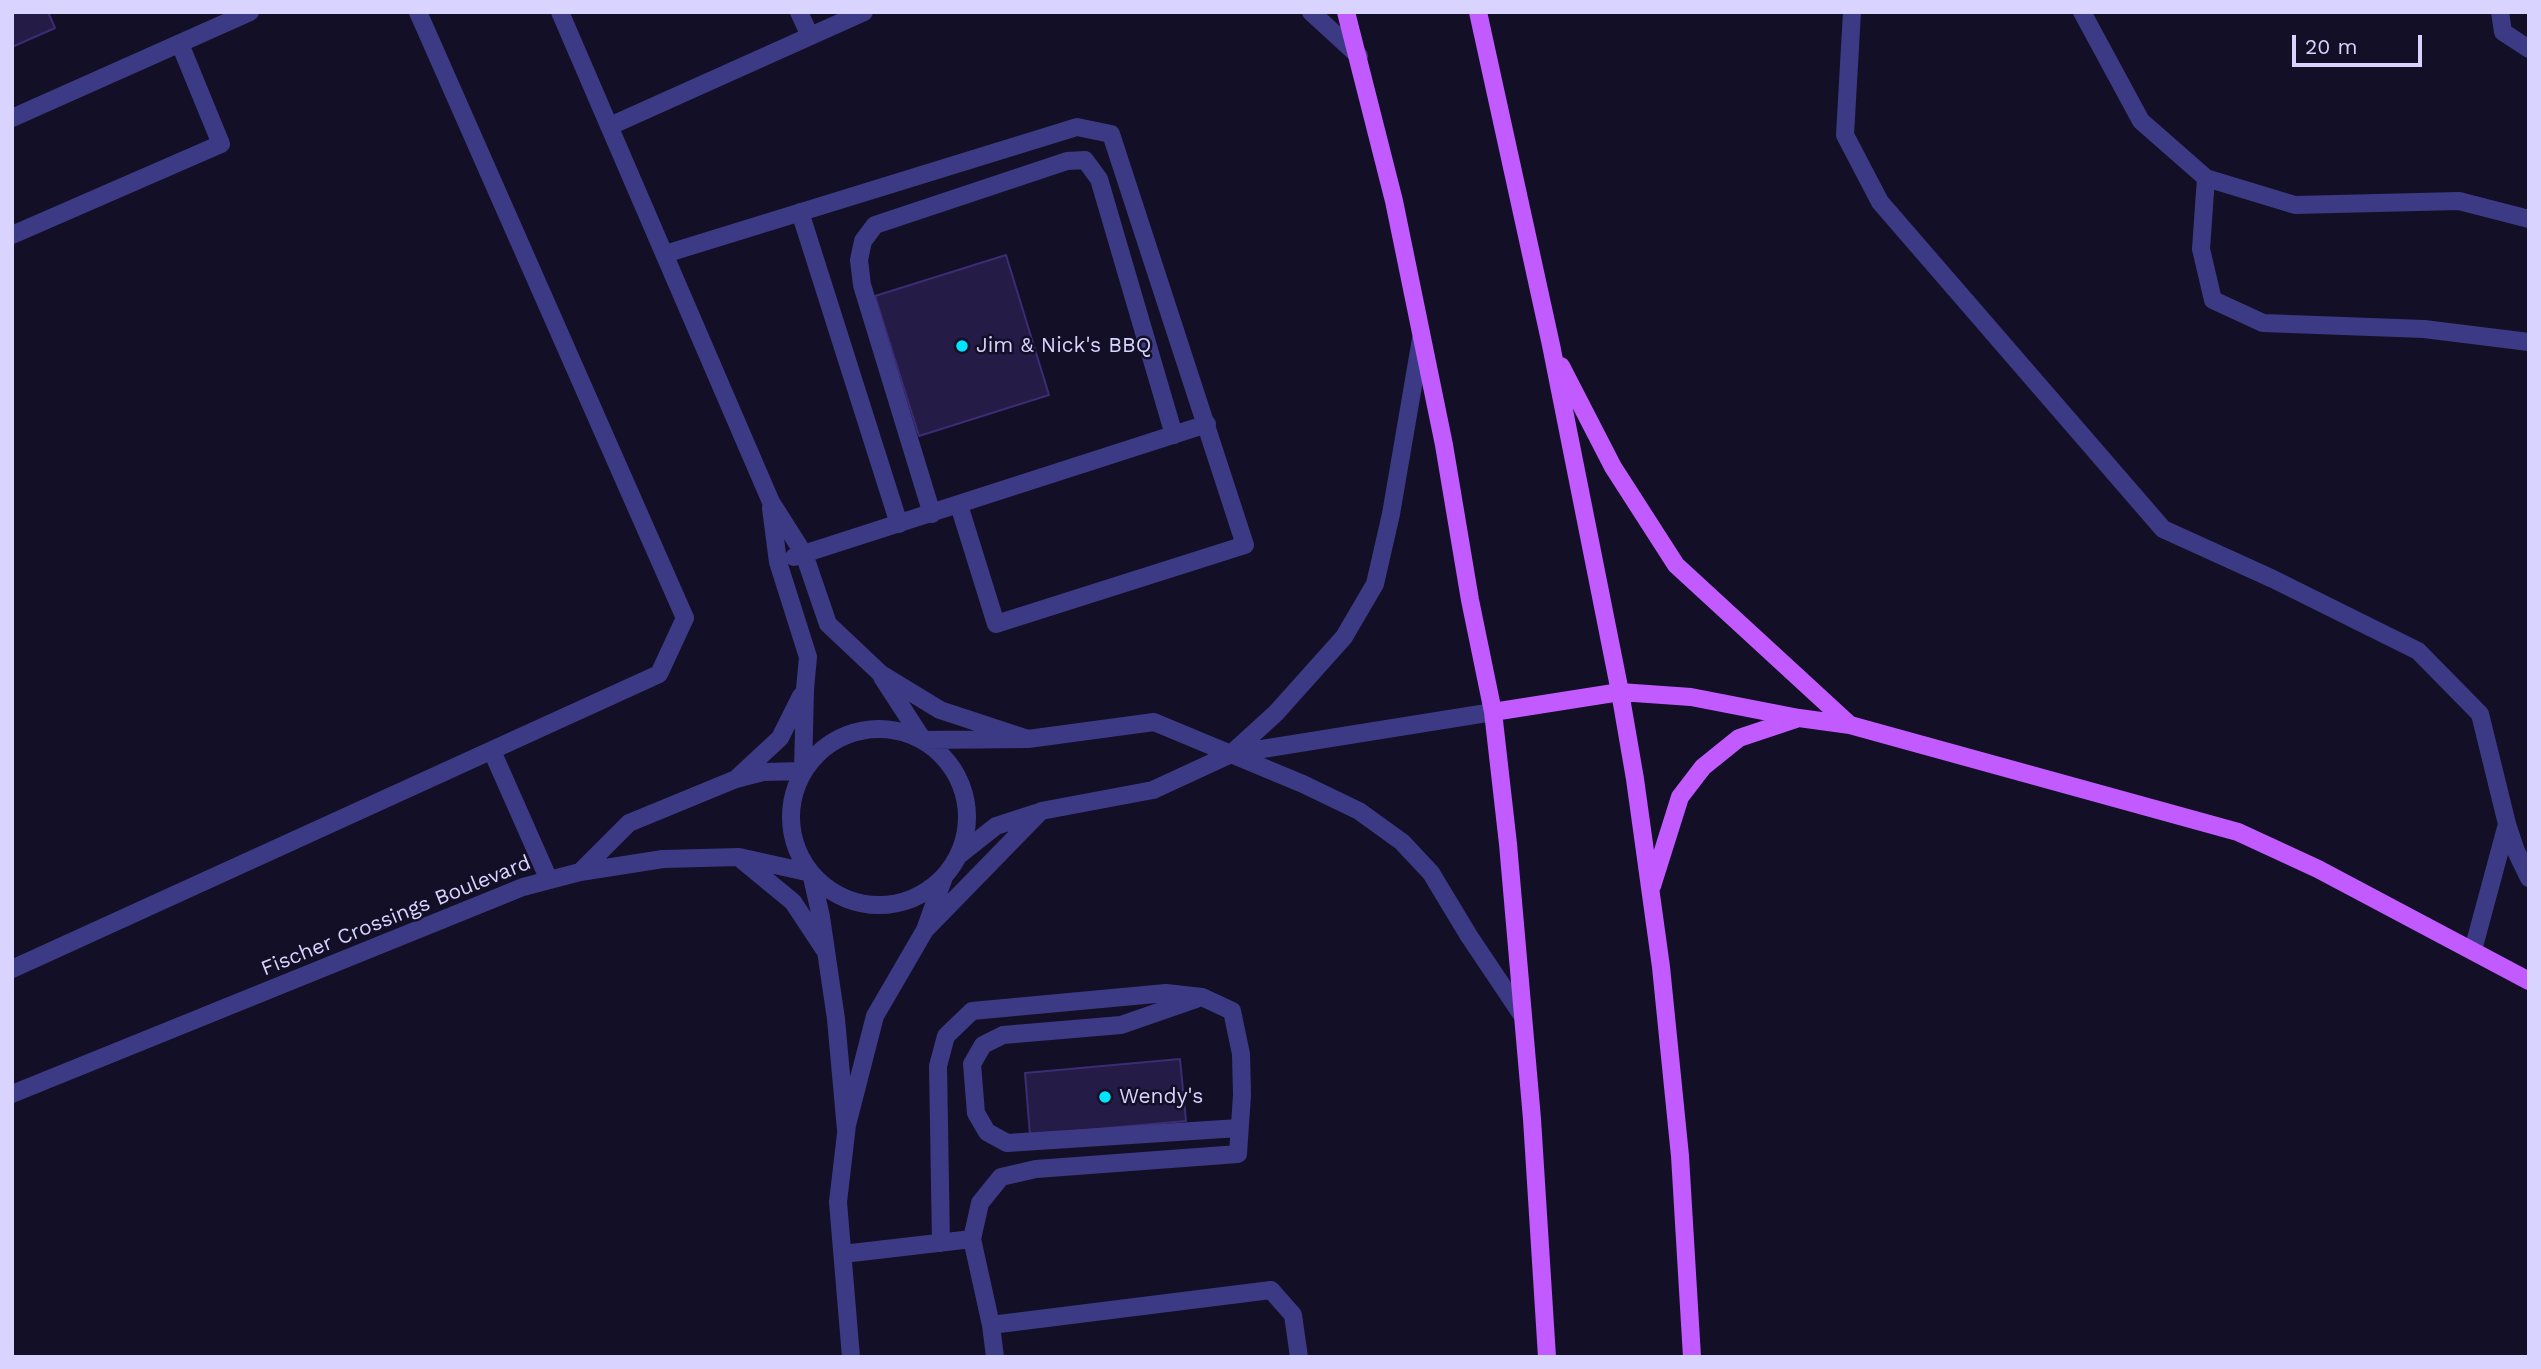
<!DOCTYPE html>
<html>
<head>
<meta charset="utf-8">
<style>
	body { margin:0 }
	#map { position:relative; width:2541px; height:1369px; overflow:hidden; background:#130f26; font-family:"Work Sans",sans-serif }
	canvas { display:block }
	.frame { position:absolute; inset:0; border:14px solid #d9d4ff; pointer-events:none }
	.scale { position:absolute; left:2292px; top:35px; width:130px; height:32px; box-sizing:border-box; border:4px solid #d9d4ff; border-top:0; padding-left:9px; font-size:21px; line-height:24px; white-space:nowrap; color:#d9d4ff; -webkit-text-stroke:5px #130f26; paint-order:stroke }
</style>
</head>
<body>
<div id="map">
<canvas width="2541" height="1369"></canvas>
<div class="frame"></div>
<div class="scale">20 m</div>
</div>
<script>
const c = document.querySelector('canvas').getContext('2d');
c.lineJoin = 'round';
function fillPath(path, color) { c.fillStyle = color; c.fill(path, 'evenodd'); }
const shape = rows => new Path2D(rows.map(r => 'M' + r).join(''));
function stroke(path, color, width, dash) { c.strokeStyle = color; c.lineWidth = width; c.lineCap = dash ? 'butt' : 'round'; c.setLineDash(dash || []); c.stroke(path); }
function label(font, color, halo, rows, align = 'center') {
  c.font = font + ' "Work Sans",sans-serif'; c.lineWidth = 5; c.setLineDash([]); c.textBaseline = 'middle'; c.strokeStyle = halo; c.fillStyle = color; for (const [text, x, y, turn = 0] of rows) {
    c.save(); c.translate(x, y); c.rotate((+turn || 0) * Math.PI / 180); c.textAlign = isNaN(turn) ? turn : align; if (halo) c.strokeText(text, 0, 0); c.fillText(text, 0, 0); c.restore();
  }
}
const building = shape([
	[12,12,48,12,55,28,12,47,12,12],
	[1006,255,1049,395,919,436,875,296,1006,255],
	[1180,1059,1186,1121,1030,1135,1025,1073,1180,1059]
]);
fillPath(building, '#241b47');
stroke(building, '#3b2d73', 2);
stroke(shape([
	[560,12,771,502,804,554,828,624,881,674,940,710,1028,739],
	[799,12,810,36],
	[1311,12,1359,56],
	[1852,12,1845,135,1880,202,2163,529,2273,579,2418,651,2480,714,2507,824,2516,851,2529,878],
	[2082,12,2141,121,2206,178,2295,205,2459,201,2529,219],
	[2500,12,2503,32,2529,49],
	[12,118,250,12],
	[610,126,864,12],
	[2206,178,2201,249,2213,300,2263,323,2424,329,2529,342],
	[800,212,899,524],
	[12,235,221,144,180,44],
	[665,254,1077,127,1111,134,1245,545,996,624,959,505],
	[932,514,862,285,859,260,863,241,875,225,1067,161,1085,160,1099,179,1174,435],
	[794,557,1207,424],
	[882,677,923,740,1028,739,1154,722,1303,784,1359,811,1402,842,1431,873,1469,936,1522,1015],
	'791 817a88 88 0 1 1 176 0a88 88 0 1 1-176 0Z',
	[492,751,549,880],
	[1231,754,1493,712],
	[738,777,780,738,801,696],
	[958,856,996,826,1036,813],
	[742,860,793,902,824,949],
	[580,872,629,823,736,779,763,772,803,771,805,689,808,657,778,562,771,508],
	[925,930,1041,811,1153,790,1231,754,1276,713,1344,637,1375,584,1391,514,1421,339],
	[2473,950,2507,824],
	[12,969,659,674,685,618,418,12],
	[1196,999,1121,1025,1003,1035,983,1045,972,1064,976,1113,987,1132,1007,1143,1239,1128],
	[12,1094,523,887,580,872,663,859,739,857,811,873,821,917,836,1019,846,1130],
	[941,1243,938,1066,946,1036,972,1011,1166,993,1202,997,1232,1011,1241,1054,1242,1095,1238,1154,1036,1169,1001,1177,980,1203,972,1239,991,1325,995,1357],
	[843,1254,972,1239],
	[991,1325,1271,1290,1293,1315,1299,1357],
	[851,1357,838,1202,847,1125,875,1016,925,930,944,877]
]), '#3d3a85', 18);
stroke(shape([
	[1346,12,1394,201,1444,445,1470,600,1493,712,1508,844,1532,1119,1547,1357],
	[1478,12,1551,345,1620,692,1635,779,1661,967,1680,1156,1692,1357],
	[1561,366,1613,467,1676,565,1850,725],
	[1493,712,1620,692,1691,697,1799,718,1850,725,2238,832,2318,869,2529,981],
	[1652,886,1680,797,1703,767,1739,738,1796,719]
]), '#c25bff', 18);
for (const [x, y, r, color] of [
	[962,346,7,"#00e5ff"],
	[1105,1097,7,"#00e5ff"]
]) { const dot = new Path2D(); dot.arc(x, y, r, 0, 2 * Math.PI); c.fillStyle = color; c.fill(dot); stroke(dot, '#130f26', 2.5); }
label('21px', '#d9d4ff', '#130f26', [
	["Jim & Nick's BBQ",976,346],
	["Wendy's",1119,1097]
], 'left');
label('21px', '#d9d4ff', '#130f26', [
	["Fischer Crossings Boulevard",396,916,-22]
]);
</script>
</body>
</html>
